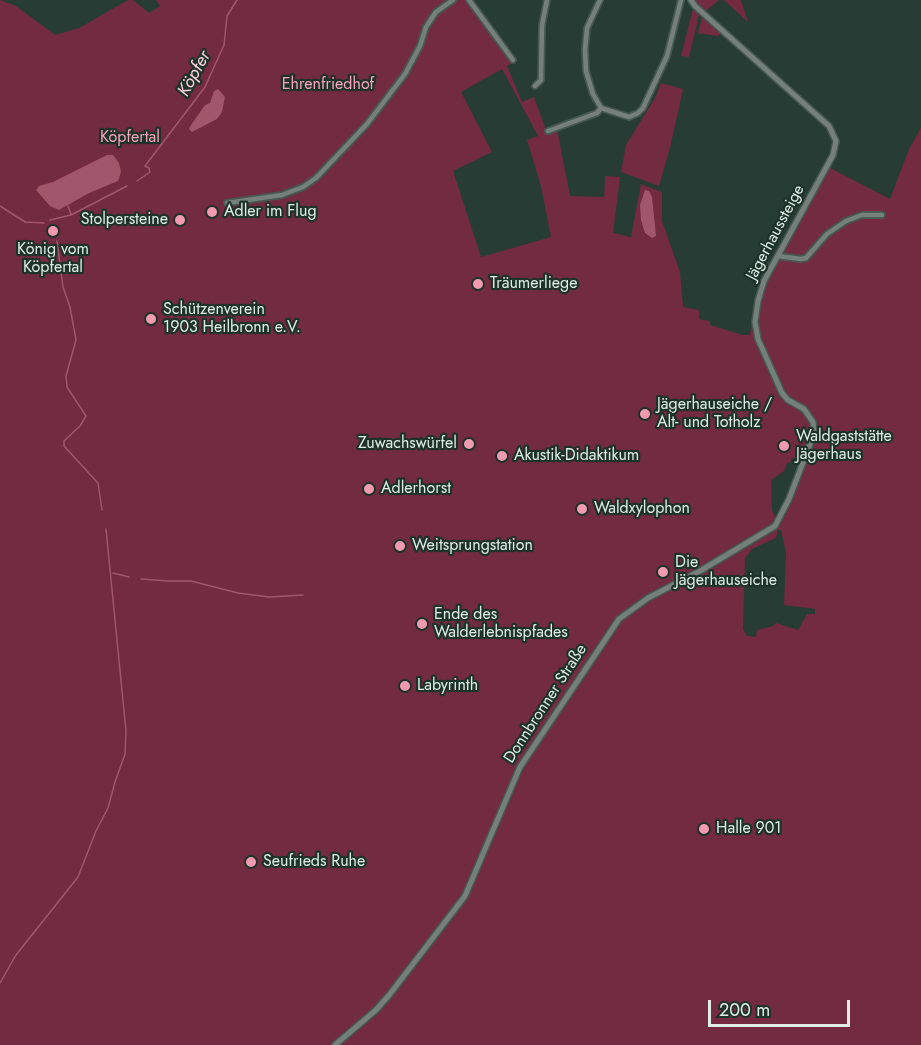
<!DOCTYPE html>
<html>
<head>
<meta charset="utf-8">
<style>
	body { margin:0 }
	#map { position:relative; width:921px; height:1045px; overflow:hidden; background:#273c34; font-family:Jost,sans-serif }
	canvas { display:block }
	.scale { position:absolute; left:708px; top:1000px; width:142px; height:27px; box-sizing:border-box; border:3px solid #e0ede7; border-top:0; padding-left:8px; font-size:18px; line-height:21px; white-space:nowrap; color:#e0ede7; -webkit-text-stroke:4px #1d322a; paint-order:stroke }
</style>
</head>
<body>
<div id="map">
<canvas width="921" height="1045"></canvas>
<div class="scale">200 m</div>
</div>
<script>
const c = document.querySelector('canvas').getContext('2d');
c.lineJoin = 'round';
function fillPath(path, color) { c.fillStyle = color; c.fill(path, 'evenodd'); }
const shape = rows => new Path2D(rows.map(r => 'M' + r).join(''));
function stroke(path, color, width, dash) { c.strokeStyle = color; c.lineWidth = width; c.lineCap = dash ? 'butt' : 'round'; c.setLineDash(dash || []); c.stroke(path); }
function label(font, color, halo, rows, align = 'center') {
  c.font = font + ' Jost,sans-serif'; c.lineWidth = 4.5; c.setLineDash([]); c.textBaseline = 'middle'; c.strokeStyle = halo; c.fillStyle = color; for (const [text, x, y, turn = 0] of rows) {
    c.save(); c.translate(x, y); c.rotate((+turn || 0) * Math.PI / 180); c.textAlign = isNaN(turn) ? turn : align; if (halo) c.strokeText(text, 0, 0); c.fillText(text, 0, 0); c.restore();
  }
}
fillPath(shape([
	[0,0,16,6,55,35,79,28,128,0,133,0,149,13,160,6,156,0,471,0,516,60,507,66,522,102,534,97,547,133,557,129,570,196,604,197,605,176,620,177,613,233,631,237,641,184,662,192,662,221,680,272,683,307,699,310,699,319,710,321,710,325,743,335,750,335,753,311,760,287,830,168,890,199,909,149,921,128,921,1045,0,1045],
	[502,69,538,136,527,140,541,186,551,237,481,257,453,171,492,152,461,92],
	[792,458,801,460,795,480,777,520,772,510,771,480,784,471,787,463,790,463],
	[778,530,781,530,786,553,784,605,815,609,815,614,807,614,798,630,776,623,773,626,757,630,756,637,747,636,743,629,745,558,752,549,776,538],
	[693,0,719,0,705,12],
	[724,0,741,0,748,22],
	[693,9,699,15,689,57,681,56],
	[702,17,721,34,718,36,698,33],
	[661,83,683,89,670,148,659,186,621,172,626,145,656,96]
]), '#722b41');
fillPath(shape([
	[218,89,225,97,222,112,217,119,192,132,189,129,191,125,205,105,210,103,214,91],
	[107,155,113,155,119,163,121,172,118,181,89,193,59,210,50,206,36,190,39,186,53,182],
	[645,190,649,191,652,197,656,236,652,238,645,233,641,220,640,205]
]), '#a2566b');
stroke(shape([
	[137,181,150,172,149,168,145,166,205,87,224,45,227,16,237,0],
	[0,206,25,222,44,223],
	[68,206,71,214],
	[50,220,71,215,127,186],
	[57,241,63,287,70,307,76,340,66,376,67,387,86,416,80,426,64,441,64,446,98,483,102,510],
	[113,573,129,577],
	[141,579,169,581,191,581,238,593,269,597,303,595],
	[0,983,16,955,78,877,96,831,108,808,115,782,125,754,126,731,106,529]
]), '#a2566b', 1.5);
const minor = shape([
	[469,0,513,60],
	[600,0,587,28,585,50,586,71,593,94,601,108],
	[535,86,541,80,542,25,547,0],
	[601,108,629,117,638,113,643,108,667,56,681,0],
	[548,131,597,113,601,108],
	[227,203,282,195,303,187,316,178,367,124,405,74,420,46,426,27,436,12,453,0],
	[778,256,801,259,806,258,827,234,846,221,862,215,882,215]
]);
const tertiary = shape([
	[335,1045,376,1010,390,994,465,896,520,767,619,619,648,598,700,571,775,526,789,499,812,439,814,432,813,422,804,409,788,400,782,393,758,339,755,322,758,301,764,281,833,155,836,141,829,126,695,6,691,0]
]);
stroke(minor, '#455851', 8);
stroke(tertiary, '#455851', 8);
stroke(minor, '#757f7b', 4.5);
stroke(tertiary, '#757f7b', 5);
for (const [x, y, r, color] of [
	[212,212,6,"#f29ab0"],
	[180,220,6,"#f29ab0"],
	[53,231,6,"#f29ab0"],
	[478,284,6,"#f29ab0"],
	[151,319,6,"#f29ab0"],
	[645,414,6,"#f29ab0"],
	[469,444,6,"#f29ab0"],
	[784,446,6,"#f29ab0"],
	[502,456,6,"#f29ab0"],
	[369,489,6,"#f29ab0"],
	[582,509,6,"#f29ab0"],
	[400,546,6,"#f29ab0"],
	[663,572,6,"#f29ab0"],
	[422,624,6,"#f29ab0"],
	[405,686,6,"#f29ab0"],
	[704,829,6,"#f29ab0"],
	[251,862,6,"#f29ab0"]
]) { const dot = new Path2D(); dot.arc(x, y, r, 0, 2 * Math.PI); c.fillStyle = color; c.fill(dot); stroke(dot, '#1d322a', 2); }
label('16px', '#faa3b9', '#1d322a', [
	["Ehrenfriedhof",328,85],
	["Köpfertal",130,138]
]);
label('16px', '#e0ede7', '#1d322a', [
	["Adler im Flug",224,212],
	["Stolpersteine",168,220,"right"],
	["König vom",53,250,"center"],
	["Köpfertal",53,268,"center"],
	["Träumerliege",490,284],
	["Schützenverein",163,310],
	["1903 Heilbronn e.V.",163,328],
	["Jägerhauseiche /",657,405],
	["Alt- und Totholz",657,423],
	["Waldgaststätte",796,437],
	["Jägerhaus",796,455],
	["Zuwachswürfel",457,444,"right"],
	["Akustik-Didaktikum",514,456],
	["Adlerhorst",381,489],
	["Waldxylophon",594,509],
	["Weitsprungstation",412,546],
	["Die",675,563],
	["Jägerhauseiche",675,581],
	["Ende des",434,615],
	["Walderlebnispfades",434,633],
	["Labyrinth",417,686],
	["Halle 901",716,829],
	["Seufrieds Ruhe",263,862]
], 'left');
label('16px', '#e0ede7', '#1d322a', [
	["Jägerhaussteige",776,233,-62],
	["Donnbronner Straße",546,704,-57]
]);
label('italic 18px', '#fed0da', '#1d322a', [
	["Köpfer",195,74,-61]
]);
</script>
</body>
</html>
